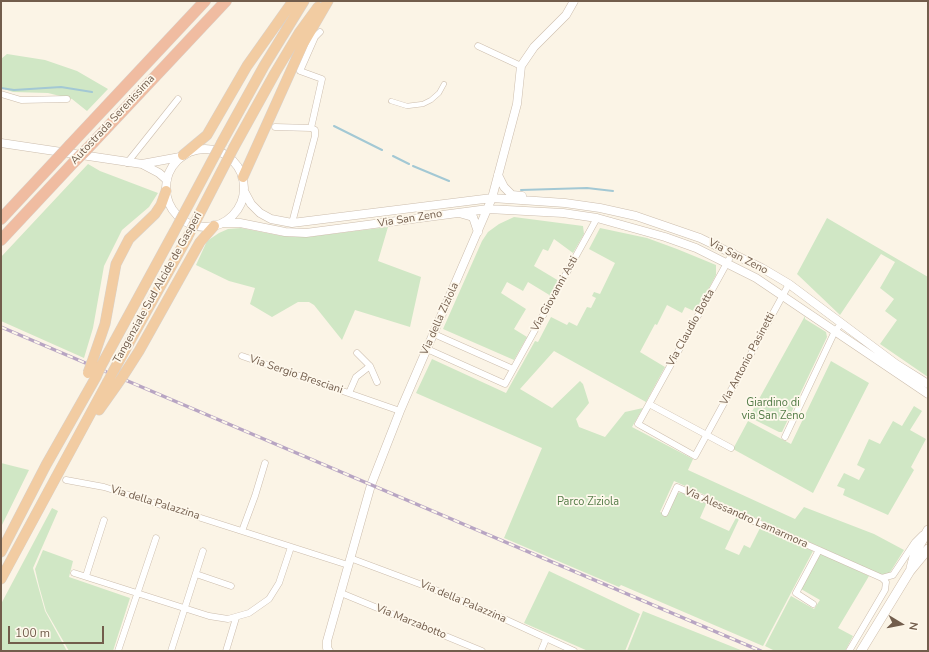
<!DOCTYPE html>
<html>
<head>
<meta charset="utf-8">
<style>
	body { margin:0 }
	#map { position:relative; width:929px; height:652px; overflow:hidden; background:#fbf4e6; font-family:"Nunito Sans",sans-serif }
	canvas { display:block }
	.frame { position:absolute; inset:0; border:2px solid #725d4c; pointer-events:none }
	.north { position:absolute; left:881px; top:604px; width:40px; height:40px; -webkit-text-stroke:3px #fef8ec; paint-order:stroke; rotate:100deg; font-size:11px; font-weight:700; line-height:16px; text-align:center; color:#725d4c }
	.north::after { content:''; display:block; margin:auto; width:14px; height:18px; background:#725d4c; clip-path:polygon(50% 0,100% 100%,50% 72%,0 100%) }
	.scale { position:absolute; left:8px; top:626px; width:96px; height:18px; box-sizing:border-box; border:2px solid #725d4c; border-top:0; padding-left:5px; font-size:12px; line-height:14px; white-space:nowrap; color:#725d4c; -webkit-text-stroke:3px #fef8ec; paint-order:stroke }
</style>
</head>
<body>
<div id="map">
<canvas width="929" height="652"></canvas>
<div class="frame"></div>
<div class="north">N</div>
<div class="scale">100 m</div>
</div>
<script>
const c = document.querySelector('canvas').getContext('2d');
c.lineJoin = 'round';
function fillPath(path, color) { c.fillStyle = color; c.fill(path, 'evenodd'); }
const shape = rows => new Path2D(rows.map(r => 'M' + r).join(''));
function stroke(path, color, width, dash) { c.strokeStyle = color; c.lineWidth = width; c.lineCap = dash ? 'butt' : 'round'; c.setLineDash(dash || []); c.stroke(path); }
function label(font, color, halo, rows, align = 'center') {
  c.font = font + ' "Nunito Sans",sans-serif'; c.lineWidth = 3.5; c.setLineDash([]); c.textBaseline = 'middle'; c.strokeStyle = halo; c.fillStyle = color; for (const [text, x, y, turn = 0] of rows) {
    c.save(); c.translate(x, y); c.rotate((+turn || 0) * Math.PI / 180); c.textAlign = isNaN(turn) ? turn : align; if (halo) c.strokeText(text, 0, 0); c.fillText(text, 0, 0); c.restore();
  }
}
fillPath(shape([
	[7,54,45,60,77,71,108,89,87,111,72,99,48,93,13,92,1,88,1,59],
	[88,164,100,171,158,193,149,207,122,230,104,266,93,328,84,358,1,321,1,257],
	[514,217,583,226,584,234,573,253,554,239,548,251,543,249,534,266,559,281,551,296,528,282,523,291,507,282,501,293,526,309,514,329,527,337,514,360,443,329,482,241,488,232,499,224],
	[827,218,928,277,928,377,880,344,897,320,885,311,894,299,880,288,895,262,881,254,840,315,797,274],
	[388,227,378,261,421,277,410,327,355,310,342,340,314,305,309,302,298,302,272,317,250,304,255,288,229,281,196,265,207,241,219,233,228,229,241,228,282,236,307,237],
	[600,228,647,238,677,249,716,265,716,275,696,312,685,307,682,313,667,305,657,325,655,324,640,352,665,367,646,402,554,351,520,389,552,408,580,381,583,384,589,403,576,419,579,427,605,437,625,412,643,408,632,427,693,459,688,470,795,519,804,507,874,534,904,550,889,574,882,575,674,481,660,512,667,515,677,493,682,492,707,502,700,518,729,531,738,514,741,515,725,549,739,555,744,545,750,548,760,528,813,551,763,646,621,585,619,587,504,538,542,448,416,393,432,359,506,393,535,341,538,342,551,317,567,325,569,322,577,326,587,307,591,308,596,298,592,296,594,292,600,294,615,263,589,249],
	[805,316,805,319,826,332,827,337,782,432,779,432,749,417],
	[831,361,869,383,813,493,733,449,748,421,791,444],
	[914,406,922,411,910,430,926,439,911,467,914,470,888,515,843,495,845,489,837,486,844,473,859,480,865,469,857,465,869,439,880,444,893,421,902,426],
	[1,463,29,470,1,527],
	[52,508,58,511,33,568,45,611,67,651,1,651,1,604],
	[43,550,73,561,69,577,130,598,113,651,69,651,46,611,39,586,35,569],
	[820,553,869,576,838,628,853,636,845,651,775,651,765,646,791,596,814,609,820,600,801,589],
	[549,571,640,614,625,651,588,651,524,623],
	[643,611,743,651,627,651]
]), '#d0e7c5');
stroke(shape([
	[493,1,501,1],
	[1,88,14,90,61,87,92,92],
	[334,126,382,150],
	[393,156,409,164],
	[413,166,449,181],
	[521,190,587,188,613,191]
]), '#a3c8d4', 2);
const pedestrian = shape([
	[391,101,407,106,423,104,431,100,439,93,444,84]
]);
const minor = shape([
	[478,46,521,66],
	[1,94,21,100,67,99],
	[275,127,311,128,322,79,300,71,315,37,320,32],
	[127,163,178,99],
	[292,223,315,136,315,130,311,128],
	[733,252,638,424,695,456,789,284],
	[434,334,513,369],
	[427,349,505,384,597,218],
	[357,353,370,366,377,382],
	[242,356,400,411],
	[349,393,356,377,370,366],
	[649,404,731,448],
	[785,437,835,331,841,324],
	[66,480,104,487,348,565],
	[665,513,677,487,882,578,886,582,885,590,849,651],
	[242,531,255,496,265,463],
	[350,558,433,589,498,616,574,651],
	[74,573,209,616,228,619,249,613,269,599,279,583,291,547],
	[196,574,231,586],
	[86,576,104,520],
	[882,578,893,575,915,542,922,535],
	[341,593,482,651],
	[813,604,796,593,819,550],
	[118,651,156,538],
	[171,651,203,551],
	[226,651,236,618],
	[541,651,546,639]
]);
const tertiary = shape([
	[1,143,142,164,159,173,167,180],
	'166 188a39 39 0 1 1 78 0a39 39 0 1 1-78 0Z',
	[142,164,180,157],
	[498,175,504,187,512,195,522,196],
	[244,191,251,204,260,213,271,219,292,223,492,198,565,203,600,208,636,216,700,238,762,268,789,284,896,364,928,384],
	[459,213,473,217,478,232],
	[224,223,240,223,285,232,306,233,488,209,563,213,597,218,665,237,696,248,756,278,928,394],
	[329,651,327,648,327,641,371,485,400,411,492,198,517,104,521,66,534,47,566,15,574,1]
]);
const secondary = shape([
	[911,568,915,553,928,530],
	[861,651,910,571,928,549]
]);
const trunk = shape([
	[222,142,264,66,304,1],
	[234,147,275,73,299,33,318,7],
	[183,155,207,135,247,66,293,1],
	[243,177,303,44,328,1],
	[92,362,105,324,116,264,129,239,155,214,161,205,166,191],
	[101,366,174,232],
	[114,370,187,238],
	[123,376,139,351,200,242,214,226],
	[99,410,116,386],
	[1,552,46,465,96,377],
	[1,579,107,383]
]);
const motorway = shape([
	[70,145,205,1],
	[88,148,226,1],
	[1,219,57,159],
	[1,240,74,162]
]);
stroke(pedestrian, '#ccbdad', 5.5);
stroke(minor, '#ccbdad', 7);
stroke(tertiary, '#ccbdad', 9);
stroke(secondary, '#d0bfad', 10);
stroke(trunk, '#d8d2cd', 11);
stroke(motorway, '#d8d2cd', 12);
stroke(pedestrian, '#fff', 4.5);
stroke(minor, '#fff', 6);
stroke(tertiary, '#fff', 8);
stroke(secondary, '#fff', 9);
stroke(trunk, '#f2cca2', 10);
stroke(motorway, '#f0bca1', 11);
const rail = shape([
	[1,327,761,651]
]);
stroke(rail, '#b8a5c3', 3.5);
stroke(rail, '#fef8ec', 2, [6]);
const trunkBridge = shape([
	[174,232,222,142],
	[187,238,234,147],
	[88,373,92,362],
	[96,377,101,366],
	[107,383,114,370],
	[116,386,123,376]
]);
const motorwayBridge = shape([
	[57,159,70,145],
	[74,162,88,148]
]);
stroke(trunkBridge, '#d8d2cd', 11, []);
stroke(motorwayBridge, '#d8d2cd', 12, []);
stroke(trunkBridge, '#f2cca2', 10);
stroke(motorwayBridge, '#f0bca1', 11);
label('11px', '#725d4c', '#fef8ec', [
	["Autostrada Serenissima",113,120,-47],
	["Via San Zeno",410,219,-9],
	["Via San Zeno",738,257,27],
	["Tangenziale Sud Alcide de Gasperi",158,288,-61],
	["Via Giovanni Asti",555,294,-61],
	["Via della Ziziola",440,319,-66],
	["Via Claudio Botta",691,328,-61],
	["Via Antonio Pasinetti",748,359,-62],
	["Via Sergio Bresciani",296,375,19],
	["Via della Palazzina",155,503,17],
	["Via Alessandro Lamarmora",746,518,24],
	["Via della Palazzina",463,602,23],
	["Via Marzabotto",411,622,22]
]);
label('11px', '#547c48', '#fef8ec', [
	["Giardino di",773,403],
	["via San Zeno",773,416],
	["Parco Ziziola",588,502]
]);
</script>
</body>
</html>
